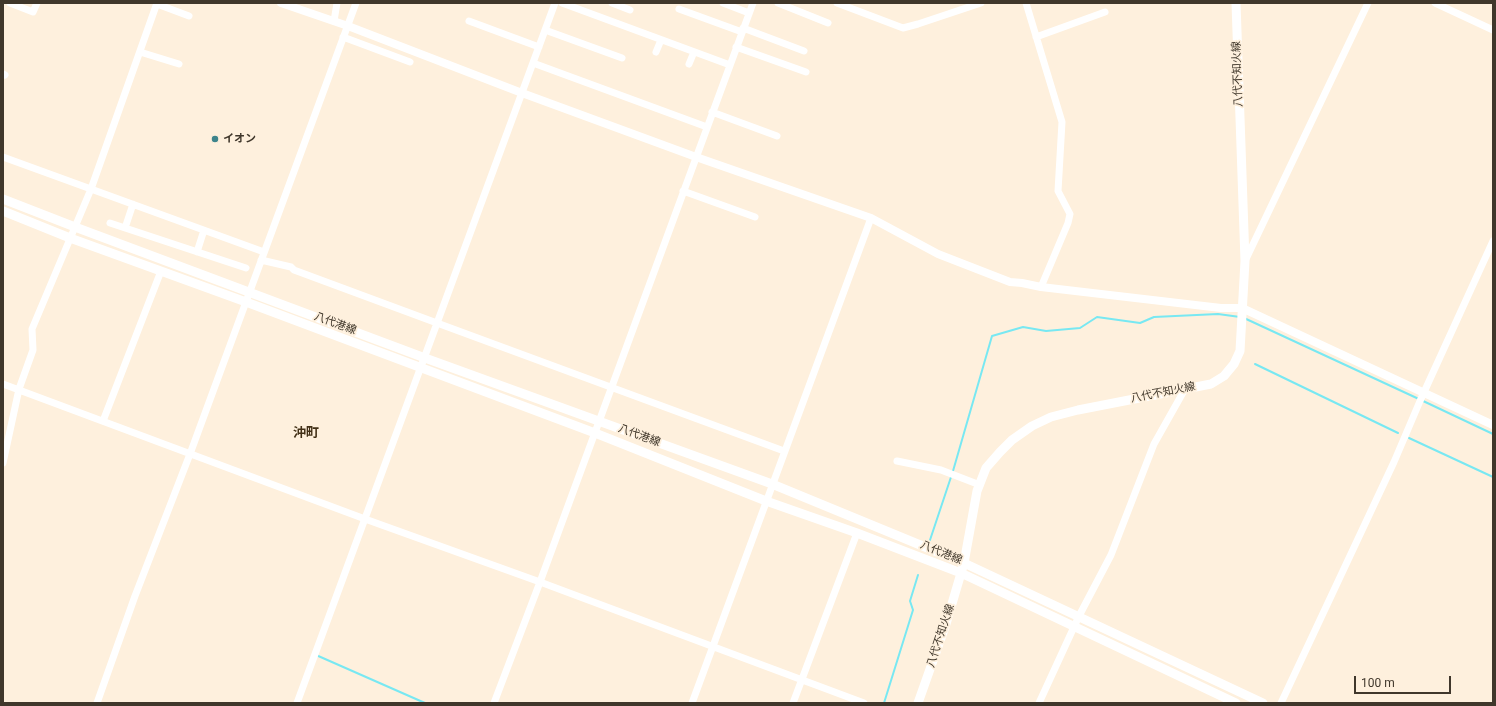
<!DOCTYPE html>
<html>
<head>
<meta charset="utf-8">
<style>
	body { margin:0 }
	#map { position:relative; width:1496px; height:706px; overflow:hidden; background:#fef0dd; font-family:Roboto,sans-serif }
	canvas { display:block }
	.frame { position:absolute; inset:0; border:4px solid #40372b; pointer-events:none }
	.scale { position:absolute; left:1354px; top:676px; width:97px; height:18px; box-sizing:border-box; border:2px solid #40372b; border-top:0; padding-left:5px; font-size:12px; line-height:14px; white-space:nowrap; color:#40372b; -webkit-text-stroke:3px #fef0dd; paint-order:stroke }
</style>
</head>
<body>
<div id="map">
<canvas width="1496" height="706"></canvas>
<div class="frame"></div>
<div class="scale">100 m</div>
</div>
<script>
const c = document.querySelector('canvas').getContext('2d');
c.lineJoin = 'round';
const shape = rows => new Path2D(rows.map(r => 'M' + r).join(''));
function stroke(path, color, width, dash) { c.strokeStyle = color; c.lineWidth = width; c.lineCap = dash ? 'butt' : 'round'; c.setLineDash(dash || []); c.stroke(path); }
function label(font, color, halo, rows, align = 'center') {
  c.font = font + ' Roboto,"Noto Sans JP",sans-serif'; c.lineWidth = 3.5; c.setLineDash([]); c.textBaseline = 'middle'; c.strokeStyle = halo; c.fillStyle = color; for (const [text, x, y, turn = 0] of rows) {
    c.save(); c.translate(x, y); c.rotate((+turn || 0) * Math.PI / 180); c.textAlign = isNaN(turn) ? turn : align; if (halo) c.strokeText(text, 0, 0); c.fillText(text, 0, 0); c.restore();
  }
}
stroke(shape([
	[1244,318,1421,400,1493,434],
	[1255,364,1398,433],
	[1409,438,1493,477],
	[953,471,992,336,1023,327,1046,331,1080,328,1097,317,1140,323,1154,317,1218,314,1240,317],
	[929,543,951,477],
	[316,655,425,703],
	[884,703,913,610,910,601,918,575]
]), '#78e8f2', 2);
stroke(shape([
	[10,3,33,12,37,3],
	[562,3,730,65],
	[612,3,630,10],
	[723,3,749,13],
	[778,3,828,23],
	[837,3,903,28,918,24,981,3],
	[1026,3,1062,122,1058,191,1070,214,1068,223,1041,287],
	[1435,3,1493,30],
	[157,4,189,16],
	[679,9,742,32],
	[334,21,337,3],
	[469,21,539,47],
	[743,28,804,51],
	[545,30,622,58],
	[343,37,410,62],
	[1036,37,1105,12],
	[736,47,806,72],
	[140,52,179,64],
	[656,52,661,40],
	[533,63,707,127],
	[689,64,694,52],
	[3,74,5,75],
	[712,112,777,136],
	[3,157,264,252],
	[683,191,755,217],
	[110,223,246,268],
	[125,228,133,204],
	[197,252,204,230],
	[1246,259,1368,3],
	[261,260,291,267,294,270,437,323,784,451],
	[3,384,365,519,540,582,864,703],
	[103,421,161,271],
	[897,461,941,470,980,485],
	[3,463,19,389,33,350,32,329,91,189,157,3],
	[97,703,135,596,190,454,356,3],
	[297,703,555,3],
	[494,703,540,582,753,3],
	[692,703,871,218],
	[793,703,857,533],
	[1039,703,1079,616,1111,555,1154,444,1185,389],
	[1281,703,1394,462,1420,401,1493,241]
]), '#fff', 7);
stroke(shape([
	[281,3,348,26,522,93,696,157,871,218,938,254,1010,282,1022,283,1041,287,1221,308,1242,308,1493,425]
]), '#fff', 8);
stroke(shape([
	[3,199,75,227,425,358,772,484,964,563,1263,703],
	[3,211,70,238,246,302,595,433,766,501,857,533,961,573,1236,703],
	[918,703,946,624,964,563,977,491,986,468,1000,452,1012,440,1032,426,1051,417,1078,410,1211,384,1224,376,1234,364,1240,351,1245,261,1236,3]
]), '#fff', 9);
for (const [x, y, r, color] of [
	[215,139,4,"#3d848b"]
]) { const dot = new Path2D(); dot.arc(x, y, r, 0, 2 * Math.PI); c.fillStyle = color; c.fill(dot); stroke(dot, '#fef0dd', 1.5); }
label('11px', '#40372b', '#fef0dd', [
	["八代不知火線",1238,74,-92],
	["八代港線",335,324,20],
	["八代不知火線",1163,393,-11],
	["八代港線",639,436,20],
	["八代港線",941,553,22],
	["八代不知火線",941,636,-72]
]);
label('bold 11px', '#40372b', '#fef0dd', [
	["イオン",223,139]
], 'left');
label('bold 13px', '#423016', '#fef0dd', [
	["沖町",306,434]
]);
</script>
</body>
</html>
